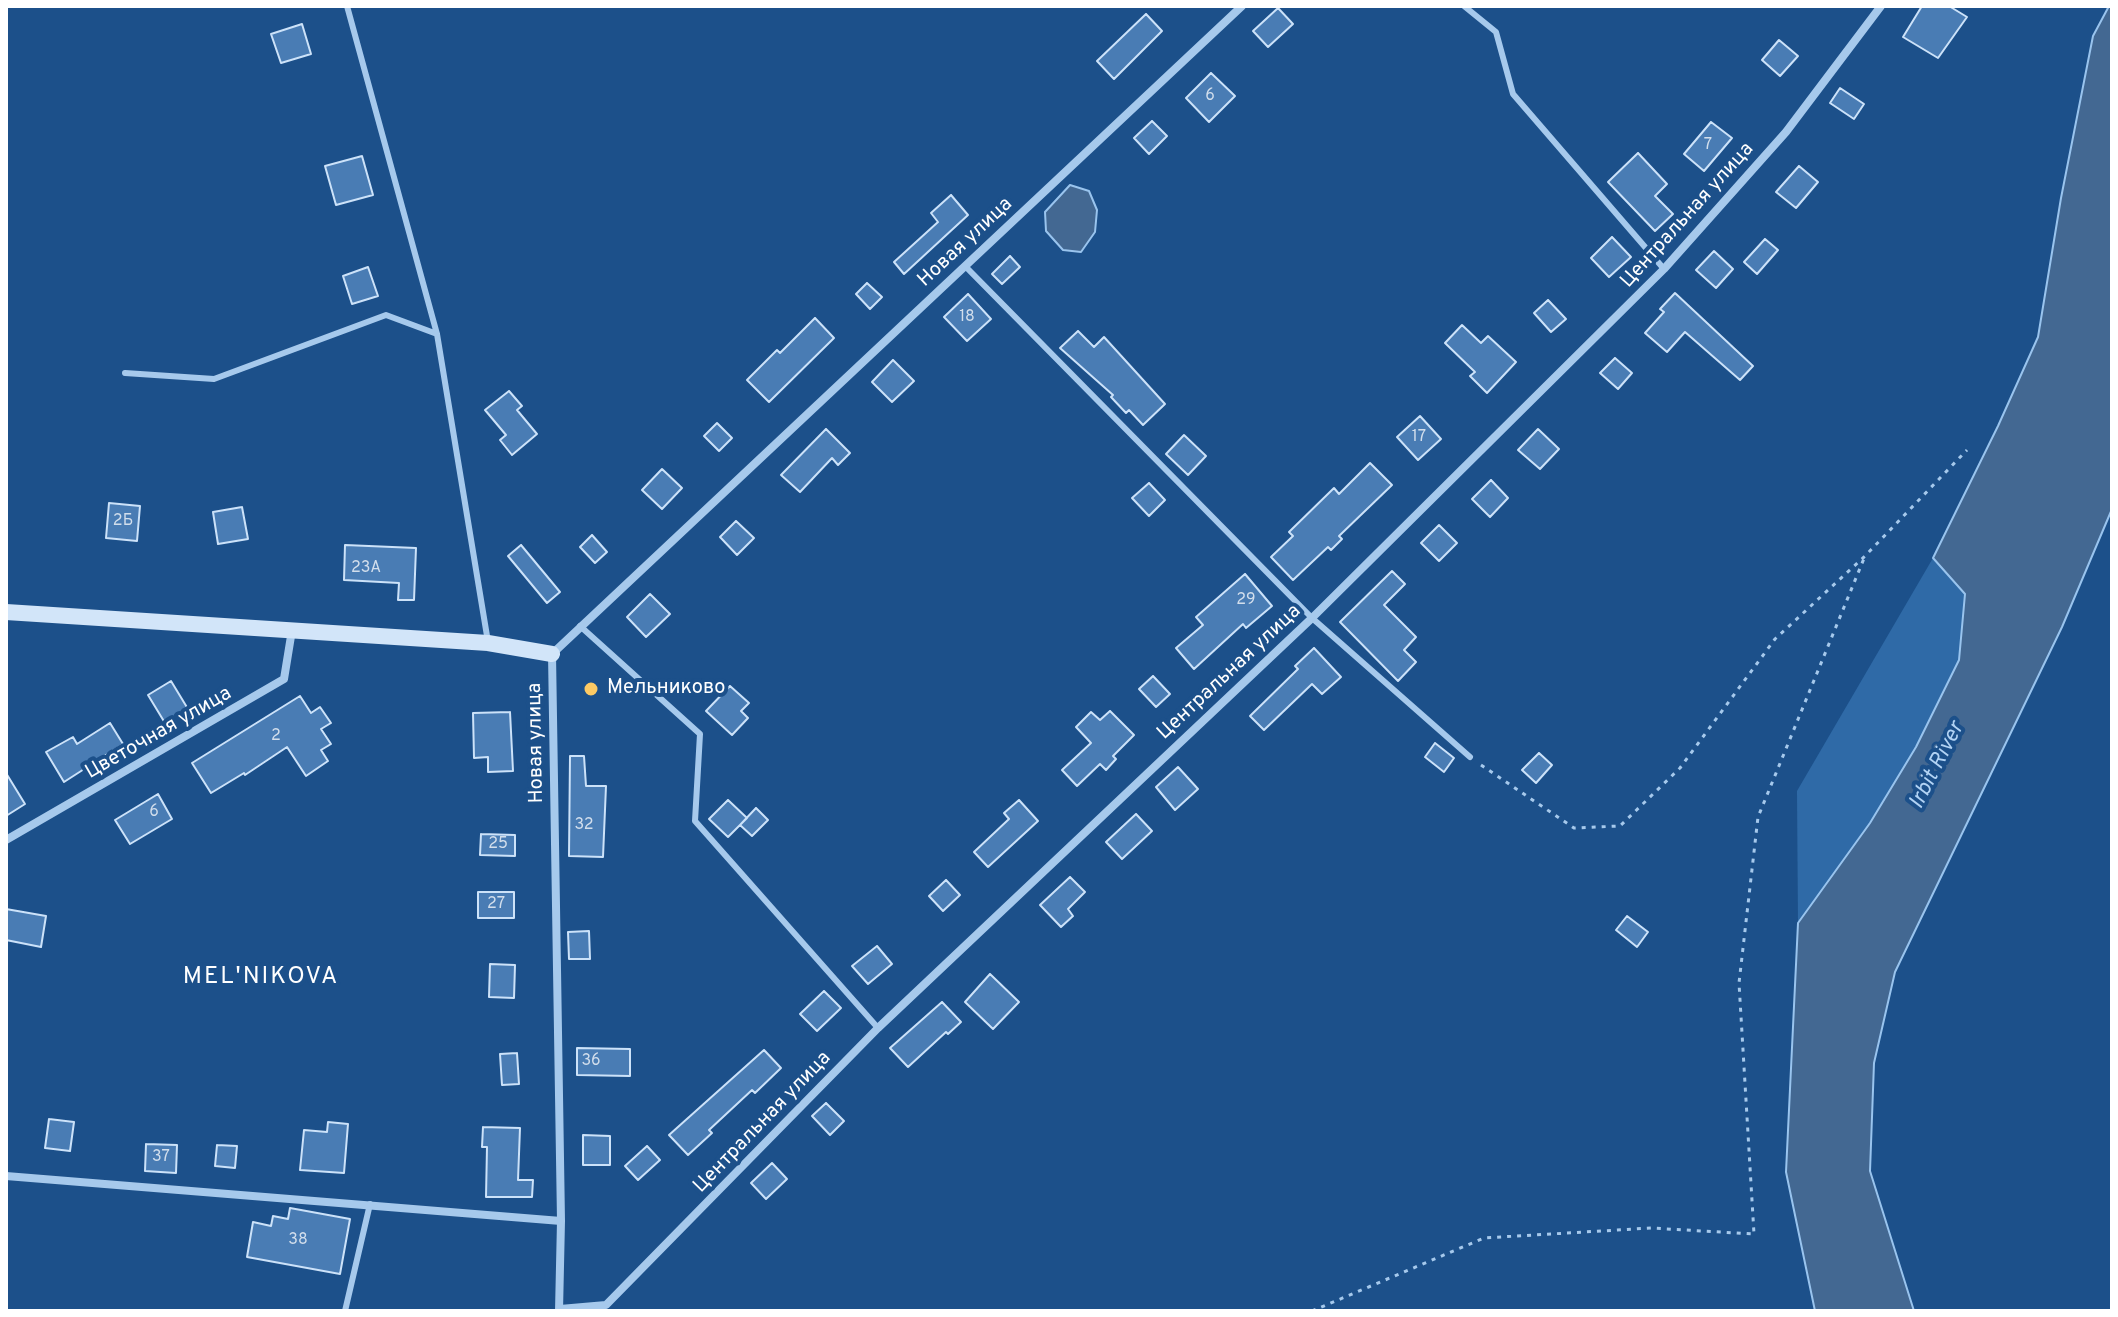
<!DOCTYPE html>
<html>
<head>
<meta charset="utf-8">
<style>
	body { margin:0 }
	#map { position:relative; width:2118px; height:1317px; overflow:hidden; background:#1c508a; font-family:Overpass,sans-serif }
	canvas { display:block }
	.frame { position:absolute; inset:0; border:8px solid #fff; pointer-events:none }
</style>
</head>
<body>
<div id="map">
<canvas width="2118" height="1317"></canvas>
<div class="frame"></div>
</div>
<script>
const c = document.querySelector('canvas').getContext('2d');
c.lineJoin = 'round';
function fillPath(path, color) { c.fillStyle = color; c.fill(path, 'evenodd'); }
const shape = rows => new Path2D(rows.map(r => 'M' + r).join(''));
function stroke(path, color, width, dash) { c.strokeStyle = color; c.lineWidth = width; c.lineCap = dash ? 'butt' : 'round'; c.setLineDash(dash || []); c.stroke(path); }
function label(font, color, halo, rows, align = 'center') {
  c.font = font + ' Overpass,sans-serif'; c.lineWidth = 8; c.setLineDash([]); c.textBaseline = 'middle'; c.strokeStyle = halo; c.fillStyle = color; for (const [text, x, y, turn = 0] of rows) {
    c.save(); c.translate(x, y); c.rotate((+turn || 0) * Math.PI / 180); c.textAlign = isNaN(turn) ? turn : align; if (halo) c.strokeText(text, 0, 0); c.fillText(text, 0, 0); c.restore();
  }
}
fillPath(shape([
	[1933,558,1965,594,1959,660,1916,747,1870,823,1798,923,1797,791]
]), '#2f6aa7');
const water = shape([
	[2109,6,2112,6,2112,509,2062,627,1895,972,1874,1063,1870,1171,1914,1311,1815,1311,1786,1172,1798,923,1870,823,1916,747,1959,660,1965,594,1933,558,1998,426,2038,337,2061,198,2093,36,2109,6],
	[1070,185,1089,191,1097,210,1095,232,1081,252,1063,250,1046,231,1045,212,1070,185]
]);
fillPath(water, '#436892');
stroke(water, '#99c4ee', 2);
const building = shape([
	[1922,6,1949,6,1967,17,1938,58,1903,37,1922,6],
	[1278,8,1293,24,1268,47,1253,31,1278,8],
	[1146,14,1162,31,1114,79,1097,61,1146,14],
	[302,24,311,54,281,63,271,34,302,24],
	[1779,40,1798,56,1780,76,1762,60,1779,40],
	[1211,73,1235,96,1209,122,1186,98,1211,73],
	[1840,88,1864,104,1854,119,1830,103,1840,88],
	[1152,121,1167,136,1149,154,1134,138,1152,121],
	[1711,122,1732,138,1704,171,1684,154,1711,122],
	[1638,153,1667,184,1655,196,1673,214,1655,231,1608,182,1638,153],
	[362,156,373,195,336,205,325,166,362,156],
	[1799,166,1818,182,1796,208,1776,192,1799,166],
	[951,195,968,215,904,274,894,262,938,222,931,213,951,195],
	[1612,237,1631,257,1609,277,1591,258,1612,237],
	[1765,239,1778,250,1757,274,1744,262,1765,239],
	[1714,251,1733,269,1716,288,1696,270,1714,251],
	[1010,256,1020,267,1002,284,992,274,1010,256],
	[368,267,378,296,352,304,343,276,368,267],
	[867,283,882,297,870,309,856,294,867,283],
	[1675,293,1753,366,1740,380,1685,332,1667,352,1645,333,1664,312,1660,309,1675,293],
	[968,294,991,319,967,341,944,317,968,294],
	[1548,300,1566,319,1551,332,1534,313,1548,300],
	[815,318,834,338,769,402,747,380,777,350,780,353,815,318],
	[1462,325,1481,343,1488,336,1516,362,1487,393,1470,376,1475,372,1445,343,1462,325],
	[1078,331,1094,347,1104,337,1165,404,1143,425,1129,410,1126,413,1111,397,1113,395,1060,348,1078,331],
	[1615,358,1632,373,1618,389,1600,373,1615,358],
	[893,360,914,381,892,402,872,382,893,360],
	[509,391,522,406,517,410,537,434,512,455,500,440,506,435,485,410,509,391],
	[1420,416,1441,439,1418,460,1397,437,1420,416],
	[717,423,732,438,719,451,704,436,717,423],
	[826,429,850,453,838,465,832,458,800,492,781,475,826,429],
	[1538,429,1559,449,1540,469,1518,450,1538,429],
	[1184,435,1206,456,1188,475,1166,454,1184,435],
	[1370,463,1392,485,1339,536,1342,539,1331,550,1328,547,1293,580,1271,557,1293,536,1289,532,1334,488,1339,494,1370,463],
	[662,469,682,488,662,509,642,490,662,469],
	[1491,480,1508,498,1490,517,1472,499,1491,480],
	[1149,483,1165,500,1149,516,1132,498,1149,483],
	[109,503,140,506,137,541,106,538,109,503],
	[242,507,248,539,218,544,213,512,242,507],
	[736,521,754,538,737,555,720,537,736,521],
	[1439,525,1457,543,1439,561,1421,543,1439,525],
	[592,535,607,552,595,563,580,547,592,535],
	[345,545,416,548,414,600,398,600,399,583,344,580,345,545],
	[521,545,560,592,547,603,508,556,521,545],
	[1392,571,1405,584,1384,605,1416,637,1404,650,1416,662,1398,681,1340,622,1392,571],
	[1245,574,1272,606,1246,628,1243,624,1194,669,1176,648,1203,625,1196,617,1245,574],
	[650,594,670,614,646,637,627,617,650,594],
	[1314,648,1341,677,1322,694,1312,684,1264,730,1250,716,1298,669,1295,666,1314,648],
	[1153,676,1170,694,1156,707,1139,689,1153,676],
	[171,681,188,709,165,723,148,695,171,681],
	[730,686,749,703,741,711,748,718,732,735,706,711,730,686],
	[300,696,311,713,320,707,331,723,321,729,331,744,321,750,328,761,306,776,287,747,245,775,244,773,211,793,192,763,300,696],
	[1110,711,1134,735,1113,756,1116,759,1106,770,1100,764,1077,786,1062,770,1091,743,1076,727,1091,712,1100,720,1110,711],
	[510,712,513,771,488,772,488,757,474,758,473,713,510,712],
	[110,723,123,744,64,782,46,752,73,737,77,744,110,723],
	[1435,743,1454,758,1444,772,1425,757,1435,743],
	[1539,753,1552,765,1536,783,1522,770,1539,753],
	[570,756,584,756,586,786,606,786,603,857,569,856,570,756],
	[1178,767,1198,789,1175,810,1156,787,1178,767],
	[6,773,25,804,6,816,6,773],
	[158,794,172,819,130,844,115,820,158,794],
	[728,800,747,818,728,837,709,819,728,800],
	[1019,800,1038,821,988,867,974,852,1009,819,1004,813,1019,800],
	[756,808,768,820,752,836,740,825,756,808],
	[1136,814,1152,831,1122,859,1106,842,1136,814],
	[481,834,515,835,515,856,480,855,481,834],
	[1070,877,1085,892,1068,909,1073,916,1061,927,1040,905,1070,877],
	[946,880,960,895,943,911,929,896,946,880],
	[478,892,514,892,514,918,478,918,478,892],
	[6,909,46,916,41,947,6,940,6,909],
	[1627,916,1648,932,1637,947,1616,930,1627,916],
	[589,931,590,959,569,959,568,932,589,931],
	[877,946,892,964,868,984,852,966,877,946],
	[490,964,515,965,514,998,489,997,490,964],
	[990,974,1019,1002,993,1029,965,1002,990,974],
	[824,991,841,1008,817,1031,800,1014,824,991],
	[942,1002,961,1022,948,1034,946,1032,908,1067,890,1048,942,1002],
	[577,1048,630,1049,630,1076,577,1075,577,1048],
	[764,1050,781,1068,755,1093,752,1090,709,1130,712,1133,688,1155,669,1135,764,1050],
	[517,1053,519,1084,502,1085,500,1054,517,1053],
	[826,1103,844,1121,830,1135,812,1116,826,1103],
	[49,1119,74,1122,70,1151,45,1148,49,1119],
	[328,1122,348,1124,344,1173,300,1170,304,1130,327,1132,328,1122],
	[483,1127,520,1128,518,1180,533,1180,532,1197,486,1197,487,1147,482,1147,483,1127],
	[583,1135,610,1136,610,1165,583,1165,583,1135],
	[146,1144,177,1145,176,1173,145,1171,146,1144],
	[217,1145,237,1146,235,1168,215,1166,217,1145],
	[647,1146,660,1160,638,1180,625,1166,647,1146],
	[772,1163,787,1179,766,1199,751,1183,772,1163],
	[290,1208,350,1219,340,1274,247,1257,253,1222,271,1226,273,1216,288,1219,290,1208]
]);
fillPath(building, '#497cb4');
stroke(building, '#cce2f9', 2);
stroke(shape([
	[1481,765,1574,828,1620,826,1680,768,1775,639,1865,556,1967,450],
	[1312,1311,1484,1238,1651,1228,1754,1234,1739,983,1758,817,1865,556]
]), '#a6c9ec', 3, [4, 6]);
stroke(shape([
	[347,6,437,334,488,642],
	[1464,6,1496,32,1513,94,1664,269],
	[965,266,1312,618,1470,757],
	[125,373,214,379,386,315,437,334],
	[580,626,700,734,695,821,878,1028],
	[345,1311,370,1204]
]), '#a6c9ec', 6);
stroke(shape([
	[6,840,284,679,292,630],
	[6,1176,561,1221,552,654,1242,6],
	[560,1309,606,1305,878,1028,1312,618,1664,269,1786,132,1881,6],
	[559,1311,561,1221]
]), '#a6c9ec', 8);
stroke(shape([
	[6,612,488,643,552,654]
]), '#d2e5f9', 16);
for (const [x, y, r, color] of [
	[591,689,8,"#fdca64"]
]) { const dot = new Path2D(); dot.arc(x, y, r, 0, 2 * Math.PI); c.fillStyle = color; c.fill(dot); stroke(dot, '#1c508a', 3); }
label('16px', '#d2deec', null, [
	["6",1210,97],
	["7",1708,146],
	["18",967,318],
	["17",1419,438],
	["2Б",123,522],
	["23А",366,569],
	["29",1246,601],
	["2",276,737],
	["6",154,813],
	["32",584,826],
	["25",498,845],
	["27",496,905],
	["36",591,1062],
	["37",161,1158],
	["38",298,1241]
]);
label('20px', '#fff', '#1c508a', [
	["Центральная улица",1688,216,-48],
	["Новая улица",966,243,-43],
	["Центральная улица",1230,673,-43],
	["Цветочная улица",159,734,-30],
	["Новая улица",537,743,-91],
	["Центральная улица",763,1123,-46]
]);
label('20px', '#fff', '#1c508a', [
	["Мельниково",607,689]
], 'left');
label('italic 22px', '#b2d3f4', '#1c508a', [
	["Irbit River",1938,766,-63]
]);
c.letterSpacing = '2px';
label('24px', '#fff', '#1c508a', [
	["MEL'NIKOVA",261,978]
]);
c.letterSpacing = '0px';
</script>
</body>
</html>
